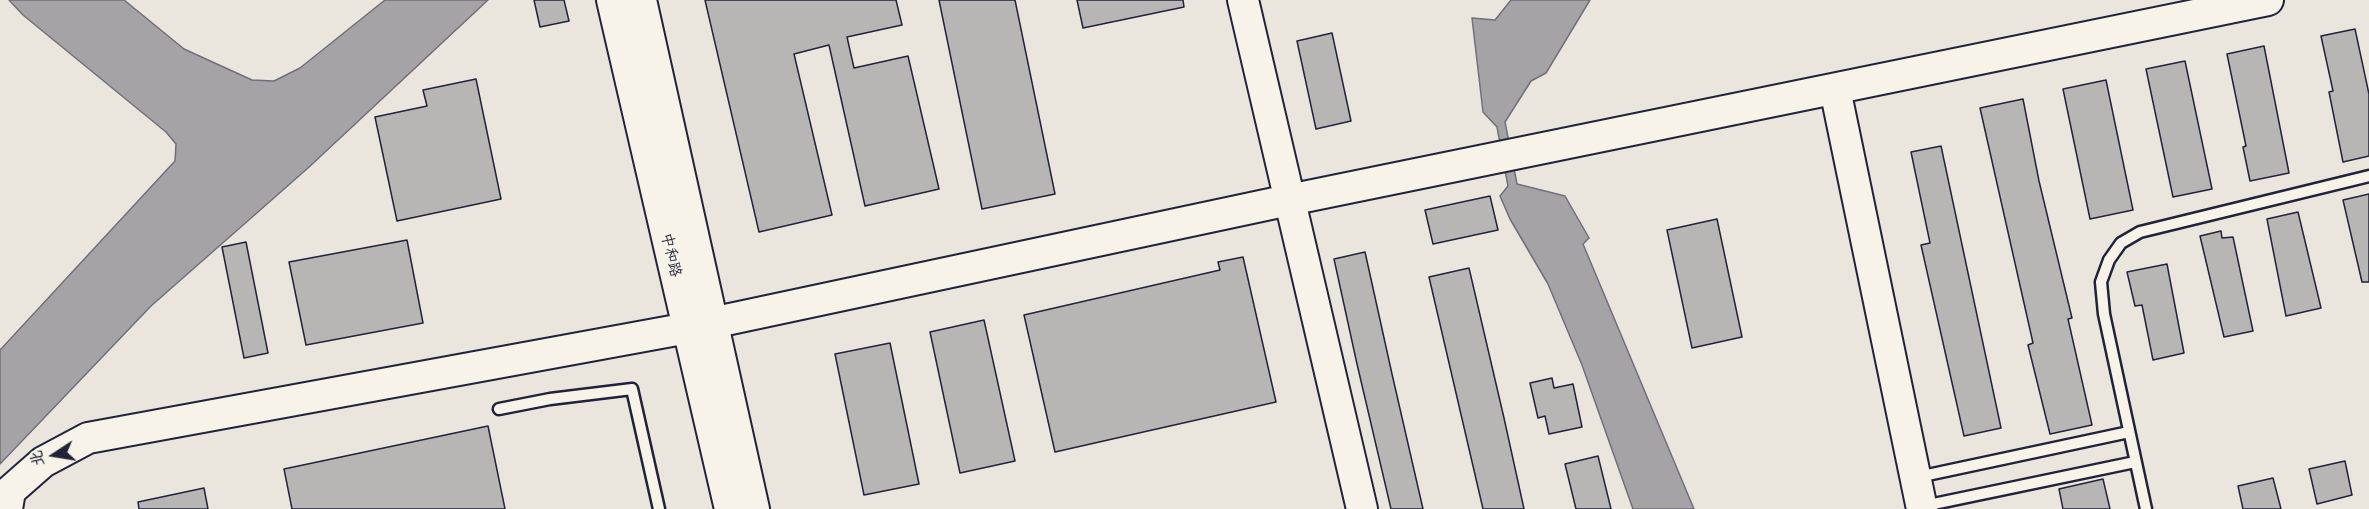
<!DOCTYPE html>
<html>
<head>
<meta charset="utf-8">
<style>
	body { margin:0 }
	#map { position:relative; width:2369px; height:509px; overflow:hidden; background:#eae6de; font-family:Delius,"LXGW WenKai TC",sans-serif }
	canvas { display:block }
	.north { position:absolute; left:24px; top:425px; width:60px; height:60px; -webkit-text-stroke:4px #f7f3e8; paint-order:stroke; rotate:258deg; font-size:16px; font-weight:700; line-height:24px; text-align:center; color:#22223b }
	.north::after { content:''; display:block; margin:auto; width:21px; height:27px; background:#22223b; clip-path:polygon(50% 0,100% 100%,50% 72%,0 100%) }
</style>
</head>
<body>
<div id="map">
<canvas width="2369" height="509"></canvas>
<div class="north">北</div>
</div>
<script>
const c = document.querySelector('canvas').getContext('2d');
c.lineJoin = 'round';
function fillPath(path, color) { c.fillStyle = color; c.fill(path, 'evenodd'); }
const shape = rows => new Path2D(rows.map(r => 'M' + r).join(''));
function stroke(path, color, width, dash) { c.strokeStyle = color; c.lineWidth = width; c.lineCap = dash ? 'butt' : 'round'; c.setLineDash(dash || []); c.stroke(path); }
function label(font, color, halo, rows, align = 'center') {
  c.font = font + ' Delius,"LXGW WenKai TC",sans-serif'; c.lineWidth = 4.5; c.setLineDash([]); c.textBaseline = 'middle'; c.strokeStyle = halo; c.fillStyle = color; for (const [text, x, y, turn = 0] of rows) {
    c.save(); c.translate(x, y); c.rotate((+turn || 0) * Math.PI / 180); c.textAlign = isNaN(turn) ? turn : align; if (halo) c.strokeText(text, 0, 0); c.fillText(text, 0, 0); c.restore();
  }
}
const water = shape([
	[9,0,124,0,184,49,252,80,274,81,300,68,385,0,488,0,308,168,151,306,0,464,0,350,175,161,176,144,166,132,23,15,9,0],
	[1511,0,1590,0,1546,73,1531,81,1505,122,1517,184,1565,196,1589,238,1583,244,1694,509,1633,509,1582,365,1548,284,1510,219,1500,196,1508,186,1497,127,1483,112,1472,18,1495,20,1511,0]
]);
fillPath(water, '#a6a3a6');
stroke(water, '#716f7b', 1.5);
const building = shape([
	[534,0,564,0,569,21,540,27,534,0],
	[705,0,896,0,902,25,847,37,854,68,908,56,939,189,865,206,829,45,794,54,832,215,759,232,705,0],
	[939,0,1015,0,1055,194,982,209,939,0],
	[1077,0,1183,0,1184,7,1083,28,1077,0],
	[2355,29,2369,94,2369,156,2343,162,2329,92,2333,91,2321,36,2355,29],
	[1332,33,1351,121,1316,129,1297,41,1332,33],
	[2264,46,2289,173,2250,181,2243,147,2246,146,2227,54,2264,46],
	[2185,61,2212,189,2173,197,2146,69,2185,61],
	[476,79,501,199,397,221,375,117,427,106,423,90,476,79],
	[2106,80,2133,210,2090,219,2063,89,2106,80],
	[2023,99,2039,181,2072,318,2068,319,2092,425,2050,434,2028,345,2033,343,1980,108,2023,99],
	[1941,146,2001,428,1964,436,1921,245,1930,243,1911,152,1941,146],
	[2369,194,2369,282,2362,282,2343,200,2369,194],
	[1490,196,1498,230,1433,244,1425,210,1490,196],
	[2298,212,2321,308,2286,316,2267,219,2298,212],
	[1717,219,1742,337,1692,348,1667,230,1717,219],
	[2221,231,2222,238,2233,237,2253,331,2224,337,2200,236,2221,231],
	[407,240,423,323,306,345,289,262,407,240],
	[246,242,268,353,244,358,222,247,246,242],
	[1365,252,1392,374,1423,509,1391,509,1357,364,1334,259,1365,252],
	[1243,257,1276,402,1055,452,1024,315,1220,270,1218,262,1243,257],
	[2167,264,2184,353,2153,360,2142,305,2135,306,2127,272,2167,264],
	[1469,268,1504,418,1524,509,1483,509,1429,277,1469,268],
	[984,320,1015,461,960,473,930,332,984,320],
	[890,343,919,484,864,495,835,354,890,343],
	[1552,378,1554,388,1573,384,1582,427,1549,434,1545,416,1538,418,1530,383,1552,378],
	[488,426,505,509,292,509,284,469,488,426],
	[1598,456,1611,509,1576,509,1565,464,1598,456],
	[2345,461,2352,495,2317,504,2309,469,2345,461],
	[2273,478,2281,509,2243,509,2238,486,2273,478],
	[2103,479,2110,509,2063,509,2059,489,2103,479],
	[204,488,208,509,139,509,138,502,204,488]
]);
fillPath(building, '#b8b6b5');
stroke(building, '#22223b', 1.5);
const lane = shape([
	[499,409,550,399,632,389,659,509],
	[1918,477,2129,432],
	[1924,506,2135,462],
	[2146,509,2104,314,2101,282,2109,260,2121,243,2140,232,2369,176]
]);
const secondary = shape([
	[612,0,730,509],
	[641,0,754,509],
	[1243,0,1362,509],
	[1835,89,1922,509],
	[7,509,10,491,43,462,88,438,688,328,1289,200,2268,0]
]);
stroke(lane, '#22223b', 15);
stroke(secondary, '#22223b', 34);
stroke(lane, '#f7f3e8', 10);
stroke(secondary, '#f7f3e8', 30);
label('15px', '#22223b', '#f7f3e8', [
	["中和路",671,255,77]
]);
</script>
</body>
</html>
